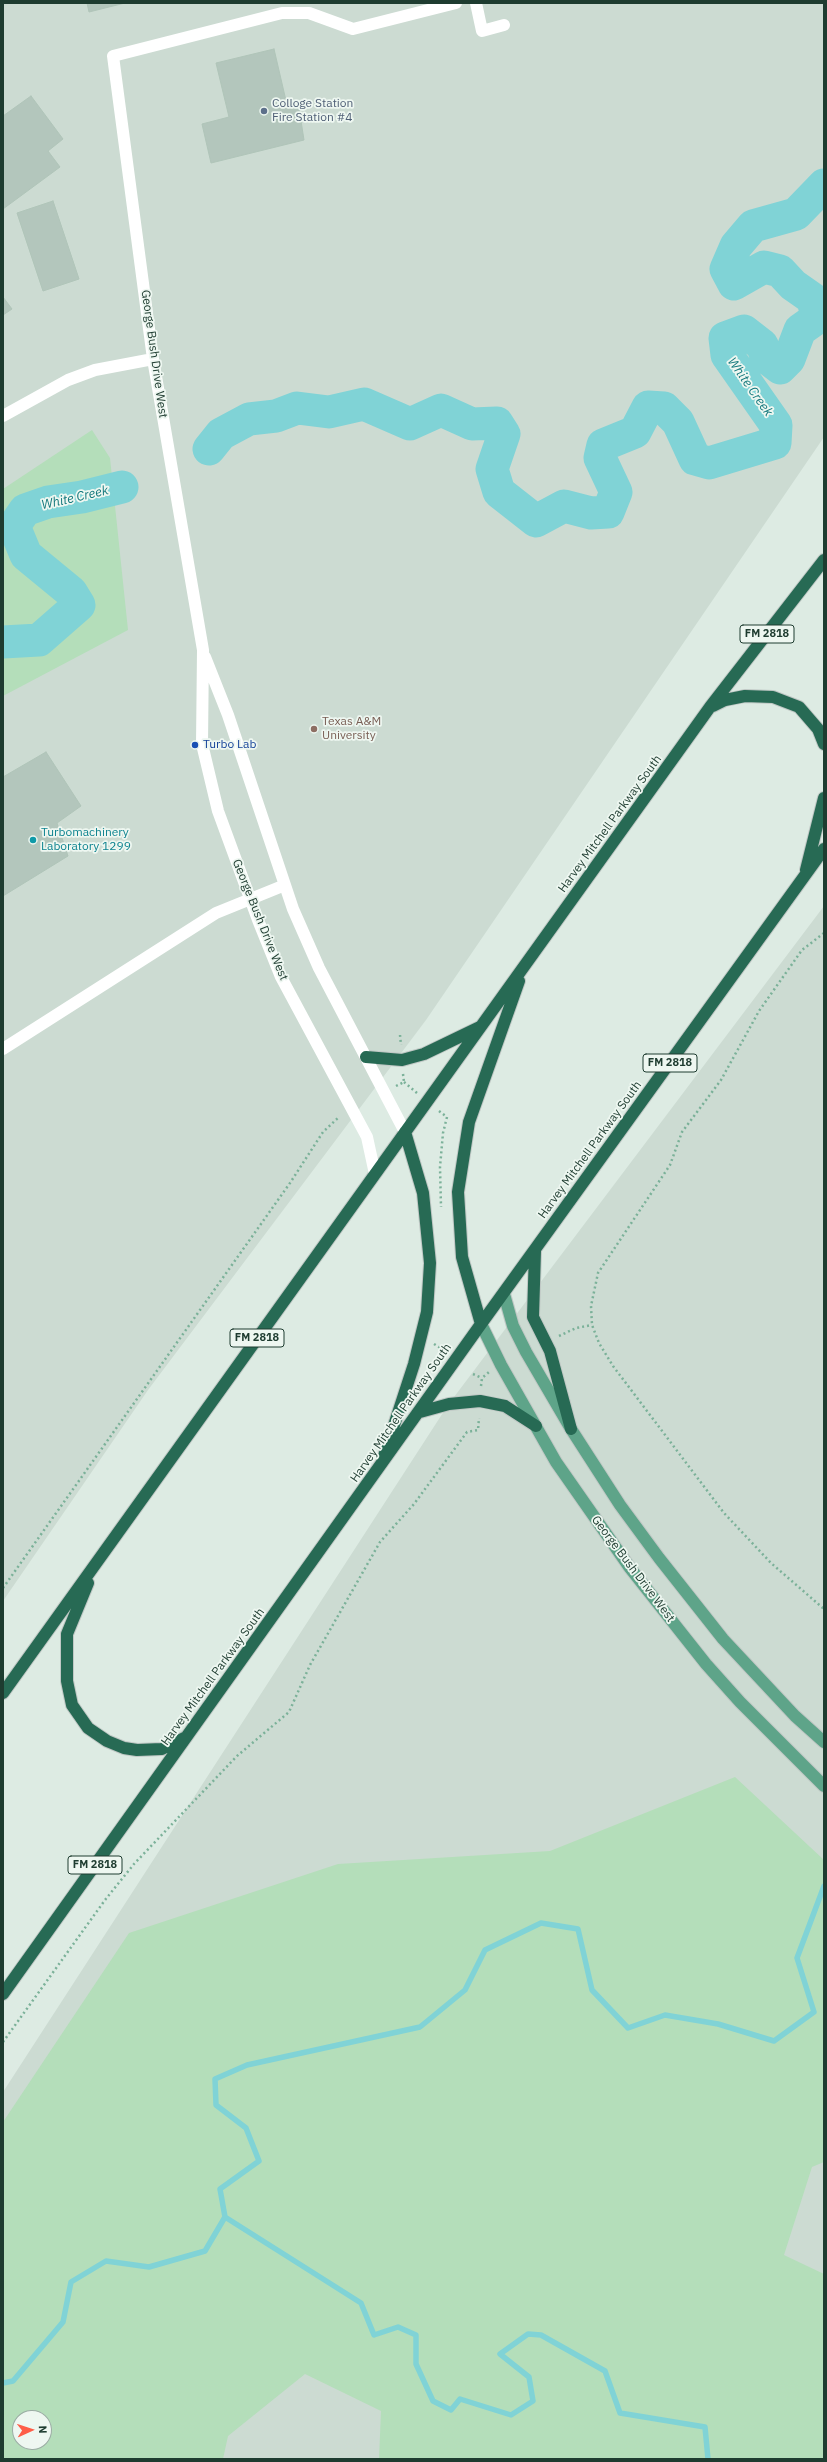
<!DOCTYPE html>
<html>
<head>
<meta charset="utf-8">
<style>
	body { margin:0 }
	#map { position:relative; width:827px; height:2462px; overflow:hidden; background:#ddebe3; font-family:"IBM Plex Sans",sans-serif }
	canvas { display:block }
	.frame { position:absolute; inset:0; border:4px solid #1e3c30; pointer-events:none }
	.north { position:absolute; left:12px; top:2410px; width:40px; height:40px; box-sizing:border-box; background:#eef7f1; border:1px solid #9baca4; border-radius:50%; rotate:87deg; font-size:11px; font-weight:700; line-height:16px; text-align:center; color:#1e3c30 }
	.north::after { content:''; display:block; margin:auto; width:14px; height:18px; background:#fe5e48; clip-path:polygon(50% 0,100% 100%,50% 72%,0 100%) }
</style>
</head>
<body>
<div id="map">
<canvas width="827" height="2462"></canvas>
<div class="frame"></div>
<div class="north">N</div>
</div>
<script>
const c = document.querySelector('canvas').getContext('2d');
c.lineJoin = 'round';
function fillPath(path, color) { c.fillStyle = color; c.fill(path, 'evenodd'); }
const shape = rows => new Path2D(rows.map(r => 'M' + r).join(''));
function stroke(path, color, width, dash) { c.strokeStyle = color; c.lineWidth = width; c.lineCap = dash ? 'butt' : 'round'; c.setLineDash(dash || []); c.stroke(path); }
function label(font, color, halo, rows, align = 'center') {
  c.font = font + ' "IBM Plex Sans",sans-serif'; c.lineWidth = 3.5; c.setLineDash([]); c.textBaseline = 'middle'; c.strokeStyle = halo; c.fillStyle = color; for (const [text, x, y, turn = 0] of rows) {
    c.save(); c.translate(x, y); c.rotate((+turn || 0) * Math.PI / 180); c.textAlign = isNaN(turn) ? turn : align; if (halo) c.strokeText(text, 0, 0); c.fillText(text, 0, 0); c.restore();
  }
}
fillPath(shape([
	[3,3,824,3,824,437,426,1020,148,1390,3,1601],
	[824,906,824,2459,3,2459,3,2092,448,1405],
	[20,2418,44,2418,44,2442,20,2442]
]), '#ccdbd2');
fillPath(shape([
	[92,430,110,458,128,630,3,696,3,489],
	[735,1777,824,1860,824,2162,812,2167,784,2255,824,2274,824,2459,379,2459,381,2411,305,2374,228,2436,223,2459,3,2459,3,2122,129,1933,338,1864,550,1851],
	[20,2418,44,2418,44,2442,20,2442]
]), '#b4deba');
stroke(shape([
	[225,2217,220,2189,259,2161,246,2128,216,2105,215,2079,247,2065,420,2027,465,1990,485,1950,541,1923,578,1929,592,1990,628,2028,665,2015,718,2024,774,2041,814,2012,797,1958,824,1886],
	[3,2383,13,2381,63,2322,71,2282,106,2261,149,2267,205,2251,225,2217,361,2303,374,2335,398,2327,416,2335,416,2364,433,2401,451,2410,460,2399,511,2415,533,2401,529,2377,500,2354,528,2334,541,2335,605,2371,620,2413,705,2427,708,2459]
]), '#80d3d6', 5.5);
stroke(shape([
	[209,449,221,434,249,419,276,416,297,408,329,412,364,404,410,424,441,410,472,424,497,423,504,434,492,469,499,492,536,521,564,506,591,513,608,512,616,492,600,458,603,445,635,432,648,407,664,408,678,422,695,459,709,463,775,443,776,425,727,355,725,338,744,331,762,345,767,358,780,368,789,359,800,330,817,318,813,299,793,285,780,271,764,267,734,284,726,269,736,246,753,226,796,214,824,185],
	[3,642,39,640,79,605,71,592,26,555,14,526,25,510,48,502,82,497,122,487]
]), '#80d3d6', 33);
const building = shape([
	[87,3,125,3,89,12,87,3],
	[274,49,287,105,298,102,304,140,211,163,202,124,229,117,216,63,274,49],
	[31,96,63,139,48,151,60,167,3,209,3,116,31,96],
	[53,201,79,279,43,291,17,213,53,201],
	[3,297,12,309,3,315,3,297],
	[46,752,81,806,57,823,68,856,3,896,3,777,46,752]
]);
fillPath(building, '#b3c6bc');
stroke(building, '#b0c5b9', 1);
const major = shape([
	[504,1294,513,1326,526,1352,571,1429,620,1505,659,1558,723,1639,795,1716,824,1742],
	[481,1324,501,1365,556,1462,630,1568,706,1664,740,1702,824,1786]
]);
const highway = shape([
	[713,706,725,700,745,696,773,697,799,707,818,729,824,744],
	[806,870,824,798],
	[366,1057,402,1060,424,1054,480,1027],
	[535,1251,533,1317,550,1351,571,1429],
	[481,1324,462,1257,458,1192,469,1122,519,981],
	[420,1412,449,1404,480,1401,505,1406,536,1426],
	[384,1456,414,1364,427,1312,430,1263,423,1193,405,1132],
	[88,1583,67,1634,67,1681,72,1705,88,1728,107,1741,124,1748,137,1750,162,1749,186,1737],
	[3,1693,710,707,824,560],
	[3,1994,481,1324,824,849]
]);
stroke(major, '#c0c8c5', 14);
stroke(highway, '#c0c8c5', 14);
stroke(shape([
	[824,933,802,950,759,1011,721,1080,682,1132,670,1165,598,1273,591,1306,592,1325,599,1343,613,1366,724,1513,771,1563,824,1609],
	[400,1035,401,1045],
	[404,1082,417,1093],
	[396,1086,404,1082,403,1074],
	[439,1111,447,1117,443,1133,440,1167,441,1207],
	[559,1336,576,1328,592,1325],
	[434,1344,442,1349],
	[473,1374,482,1378],
	[481,1386,482,1378,489,1372],
	[3,1588,290,1183,323,1132,339,1117],
	[3,2042,105,1900,134,1864,237,1756,289,1712,310,1665,380,1542,414,1504,467,1432,478,1430,479,1418]
]), '#7bb199', 2.5, [2, 3]);
stroke(shape([
	[476,3,482,31,504,25],
	[3,416,68,380,95,370,153,359],
	[205,657,228,715,293,909,319,968,405,1132],
	[3,1049,216,913,285,885],
	[375,1174,367,1137,281,977,258,920,218,811,202,744,203,650,153,359,113,56,282,13,309,13,353,29,456,3]
]), '#fff', 12);
stroke(major, '#5ea489', 12);
stroke(highway, '#276a54', 12);
for (const [x, y, r, color] of [
	[264,111,4,"#5c6f8a"],
	[314,729,4,"#8d6e63"],
	[195,745,4,"#1a4fb4"],
	[33,840,4,"#0f9aa8"]
]) { const dot = new Path2D(); dot.arc(x, y, r, 0, 2 * Math.PI); c.fillStyle = color; c.fill(dot); stroke(dot, '#eef7f1', 1.5); }
for (const [x, y, w] of [
	[767,634,54],
	[670,1063,54],
	[257,1338,54],
	[95,1865,54]
]) { const box = new Path2D(); box.roundRect(x - w / 2, y - 9, w, 18, 3); c.fillStyle = '#eef7f1'; c.fill(box); stroke(box, '#1e3c30', 1); }
label('bold 11px', '#1e3c30', null, [
	["FM 2818",767,634],
	["FM 2818",670,1063],
	["FM 2818",257,1338],
	["FM 2818",95,1865]
]);
label('12px', '#4e5e75', '#eef7f1', [
	["Colloge Station",272,104],
	["Fire Station #4",272,118]
], 'left');
label('12px', '#1e3c30', '#eef7f1', [
	["George Bush Drive West",154,354,82],
	["Harvey Mitchell Parkway South",610,824,-54],
	["George Bush Drive West",260,920,68],
	["Harvey Mitchell Parkway South",590,1150,-54],
	["Harvey Mitchell Parkway South",401,1413,-55],
	["George Bush Drive West",633,1569,53],
	["Harvey Mitchell Parkway South",213,1677,-54]
]);
label('12px', '#785e54', '#eef7f1', [
	["Texas A&M",322,722],
	["University",322,736]
], 'left');
label('12px', '#164399', '#eef7f1', [
	["Turbo Lab",203,745]
], 'left');
label('12px', '#0d838f', '#eef7f1', [
	["Turbomachinery",41,833],
	["Laboratory 1299",41,847]
], 'left');
label('italic 13px', '#13787c', '#eef7f1', [
	["White Creek",750,387,55],
	["White Creek",75,498,-13]
]);
</script>
</body>
</html>
